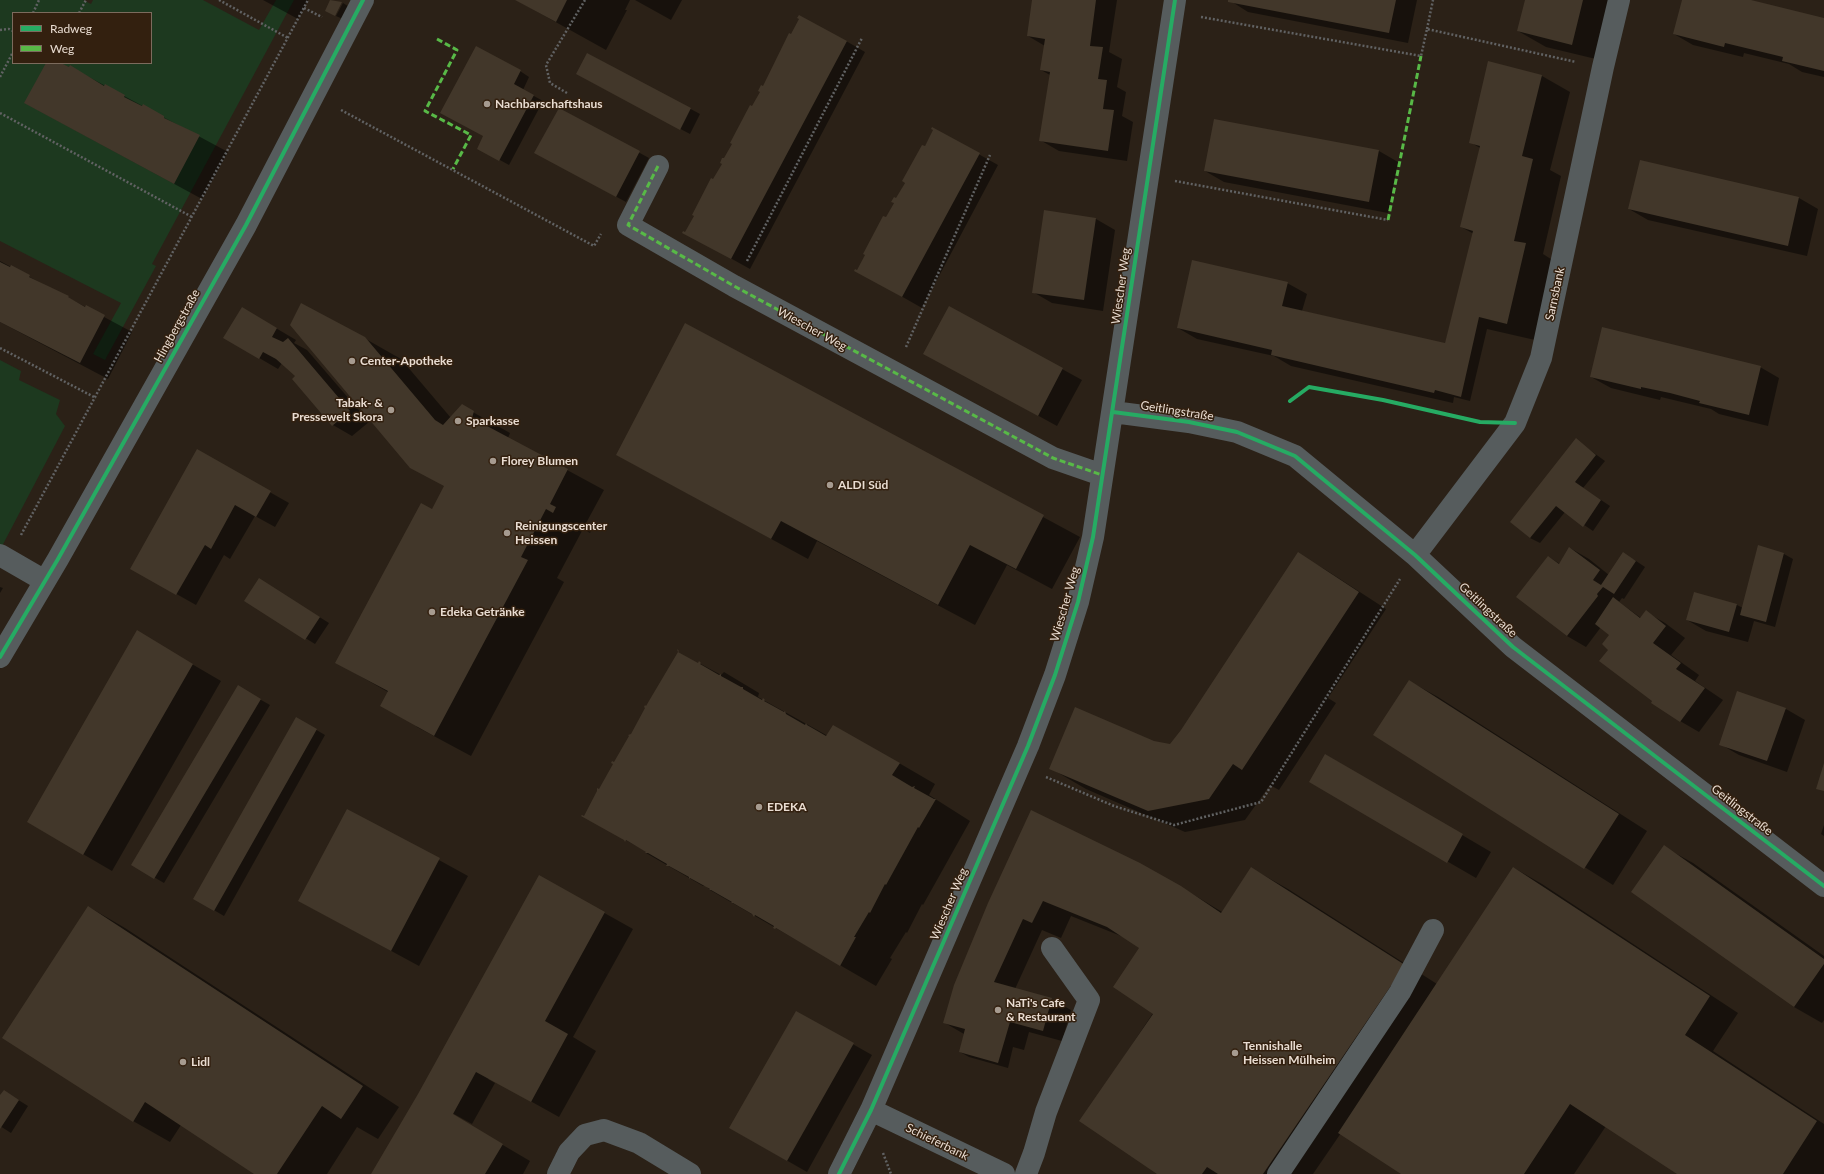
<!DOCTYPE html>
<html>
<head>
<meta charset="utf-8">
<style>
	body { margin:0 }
	#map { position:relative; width:1824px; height:1174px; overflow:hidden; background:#2b2117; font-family:Lato,sans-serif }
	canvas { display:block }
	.legend { position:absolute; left:12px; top:12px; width:140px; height:52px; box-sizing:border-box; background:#33200f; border:1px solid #7c6b5d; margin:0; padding:5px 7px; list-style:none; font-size:12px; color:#e9dcd1 }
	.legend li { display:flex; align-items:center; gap:8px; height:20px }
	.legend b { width:20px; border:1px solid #7c6b5d }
</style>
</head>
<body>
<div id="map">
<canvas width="1824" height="1174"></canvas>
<ul class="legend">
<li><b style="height:5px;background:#26ab63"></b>Radweg</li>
<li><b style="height:5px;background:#58b947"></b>Weg</li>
</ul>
</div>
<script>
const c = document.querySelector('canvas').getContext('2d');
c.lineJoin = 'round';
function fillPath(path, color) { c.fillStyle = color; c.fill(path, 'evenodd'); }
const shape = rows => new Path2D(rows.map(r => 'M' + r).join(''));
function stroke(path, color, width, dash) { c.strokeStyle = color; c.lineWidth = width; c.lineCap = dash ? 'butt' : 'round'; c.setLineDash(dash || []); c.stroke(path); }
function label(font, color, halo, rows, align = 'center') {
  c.font = font + ' Lato,sans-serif'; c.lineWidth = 3; c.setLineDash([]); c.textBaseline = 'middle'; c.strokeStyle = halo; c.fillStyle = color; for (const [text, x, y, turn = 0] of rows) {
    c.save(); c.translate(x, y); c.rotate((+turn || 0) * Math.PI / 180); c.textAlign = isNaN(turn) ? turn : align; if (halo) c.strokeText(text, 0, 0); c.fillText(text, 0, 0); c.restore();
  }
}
fillPath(shape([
	[0,0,83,0,91,4,93,0,203,0,259,30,276,0,294,0,152,264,156,266,105,360,93,354,121,303,0,241],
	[13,13,151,13,151,63,13,63],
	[0,360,21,371,19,380,60,400,56,414,65,426,0,550]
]), '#1d391f');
fillPath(shape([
	[263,0,308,0,298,19],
	[516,0,630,0,625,10,627,10,606,50],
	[635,0,682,0,671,20],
	[1033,0,1117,0,1109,52,1122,59,1117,87,1126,92,1122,116,1133,122,1127,161,1059,151,1040,140,1050,75,1041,70,1045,46,1028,36],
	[1229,0,1417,0,1408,43,1248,12],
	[1526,0,1615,0,1600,60,1546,47,1518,31],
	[1683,0,1747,0,1824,19,1824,77,1802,72,1789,64,1744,53,1743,57,1693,45,1674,34],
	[343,3,351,8,345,20,336,16],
	[846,41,865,52,750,269,705,244,714,180,764,87],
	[588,54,700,114,690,134,586,79],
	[47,63,60,63,87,76,228,152,202,199,25,103],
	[520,71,529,77,523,90,543,101,509,165,478,148],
	[1542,76,1570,92,1550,170,1561,176,1543,254,1554,261,1535,340,1487,329,1470,401,1454,397,1453,403,1291,366,1274,356,1197,339,1178,328,1287,283,1307,294,1302,311,1445,344,1474,234,1461,227,1480,148,1470,142],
	[559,109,649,158,626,202,545,158],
	[932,128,998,165,922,308,857,271,934,130],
	[1379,151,1398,162,1388,213,1224,182,1205,171],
	[1799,198,1818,209,1807,256,1648,220,1629,209],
	[1045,211,1096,219,1115,230,1103,311,1052,303,1033,292],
	[0,261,132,332,108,379,0,322],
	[949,307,1082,380,1057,426,944,364],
	[242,308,296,340,294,343,307,350,369,422,352,436,333,425,293,379,296,376,282,363,278,369,225,338],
	[686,324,1080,537,1052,589,1007,565,975,625,817,541,808,559,617,455],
	[364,338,401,359,451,418,462,406,510,433,508,438,604,490,585,525,592,529,590,533,583,529,557,578,564,582,471,756,417,727,388,692,337,663,432,510,445,486],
	[1760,367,1779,378,1768,426,1719,414,1711,409,1661,397,1660,400,1611,388,1591,377],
	[1576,440,1605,461,1583,488,1610,506,1593,531,1565,512,1540,543,1530,538],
	[197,451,289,503,275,527,255,516,230,559,224,555,196,605,132,569],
	[1759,547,1784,554,1793,559,1775,627,1754,621,1748,642,1706,631,1687,620,1694,593,1737,605,1743,608],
	[1570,548,1589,559,1609,575,1633,559,1645,567,1624,599,1622,598,1619,602,1641,618,1646,612,1665,623,1685,638,1671,655,1699,675,1695,681,1723,700,1699,732,1680,721,1653,701,1610,650,1611,634,1601,627,1586,647,1567,636,1549,557,1560,564],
	[1298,554,1326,570,1386,609,1328,698,1336,703,1279,790,1270,785,1245,820,1185,832,1086,789,1050,768,1154,742,1170,745,1182,730],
	[268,585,329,623,315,644,245,601],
	[0,587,3,588,0,593],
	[137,632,221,681,112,871,28,822],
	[699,663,721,675,724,672,759,693,758,697,828,736,899,763,935,784,929,795,970,821,923,905,922,904,907,933,906,932,890,958,892,959,876,986,710,890,706,886,703,886,646,853,647,852,604,828,599,790,615,764],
	[1409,681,1438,697,1647,831,1613,885,1375,735],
	[238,687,270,705,164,883,133,865],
	[1786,709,1805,720,1787,772,1739,755,1720,744],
	[296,718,325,735,224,916,195,899],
	[1326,755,1491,852,1476,878,1310,782],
	[348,810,468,876,419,966,299,901],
	[1824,825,1824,836,1821,834],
	[1664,847,1693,863,1824,956,1824,1020,1822,1023,1794,1007],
	[1251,868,1288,889,1437,984,1514,868,1542,884,1738,1013,1713,1051,1824,1124,1824,1174,1678,1174,1606,1126,1574,1174,1403,1174,1341,1133,1313,1174,1159,1174,1081,1121,1153,1013,1140,948,1126,938,1071,916,1061,938,1042,930,1015,989,1051,999,1071,1010,1062,1041,1029,1032,1024,1050,1013,1047,1008,1068,969,1057,960,1052,964,1034,945,1023,989,903,1181,887,1222,912],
	[540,877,633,929,573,1037,596,1051,559,1117,489,1078,488,1079,495,1083,472,1124,434,1103,433,1104,530,1161,523,1174,373,1174,419,1095],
	[89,907,125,928,399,1107,378,1139,357,1127,327,1174,256,1174,181,1125,170,1142,133,1121],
	[796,1012,872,1055,807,1172,730,1128],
	[4,1091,28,1106,11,1133,0,1126,0,1097]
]), '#0007');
fillPath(shape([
	[330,0,342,2,335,16,325,11],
	[515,0,567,0,556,22],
	[1032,0,1096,0,1090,46,1103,47,1098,79,1107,80,1103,109,1114,110,1108,151,1039,141,1050,72,1040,70,1045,39,1027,36],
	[1228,0,1396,0,1389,33,1228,2],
	[1525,0,1583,0,1572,45,1517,31],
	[1682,0,1751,0,1824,18,1824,71,1782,61,1783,57,1725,43,1724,47,1673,34],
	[799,15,847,41,731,259,682,233,683,231,685,232,694,216,692,215,711,178,713,179,722,164,720,163,722,158,724,158,732,144,730,143,750,105,752,106,760,92,758,91,761,85,763,86,789,33,791,34,799,19,797,18],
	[476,46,521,70,514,84,534,95,499,161,477,149,483,136,440,113],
	[587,53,691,108,680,130,576,74],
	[1488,61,1542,75,1522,156,1533,159,1514,241,1526,243,1507,324,1479,317,1461,397,1435,390,1434,393,1271,355,1272,350,1177,328,1192,260,1288,282,1282,306,1445,343,1473,231,1460,227,1480,146,1469,143],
	[46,63,61,63,69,67,70,65,104,86,105,84,125,95,124,97,142,106,143,104,164,116,164,118,200,135,174,184,24,103],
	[559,108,640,151,616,197,534,153],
	[1214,119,1379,150,1369,202,1204,171],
	[932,127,980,153,902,297,854,271,855,269,857,270,865,255,863,254,883,216,886,217,894,203,891,202,894,197,896,198,905,183,902,181,922,145,925,146,933,130,931,129],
	[1640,160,1799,197,1788,246,1628,209],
	[1044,210,1096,218,1084,300,1032,293],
	[0,262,10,267,11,265,30,275,29,277,69,296,68,297,85,307,86,305,105,315,80,363,0,322],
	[301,303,365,337,435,420,443,425,462,404,474,411,472,418,568,469,550,504,556,507,553,513,546,509,521,557,528,560,434,736,380,706,388,691,335,663,421,503,432,509,444,486,410,468,290,325],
	[949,306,1063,368,1038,416,923,354],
	[242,307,277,328,272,337,283,342,288,338,350,411,332,426,292,379,295,376,276,359,263,352,259,359,223,338],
	[685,323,1044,515,1016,569,970,545,938,605,781,521,771,539,616,455],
	[1602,327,1761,366,1749,415,1699,403,1700,401,1670,393,1641,387,1641,389,1590,377],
	[1576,438,1596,455,1575,482,1601,500,1583,527,1556,506,1530,538,1510,522],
	[197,449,271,491,256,517,235,505,211,549,205,545,176,595,130,569],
	[1758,545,1784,553,1766,622,1740,615],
	[1569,547,1600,570,1593,580,1601,585,1623,552,1636,561,1614,594,1603,587,1597,594,1598,596,1567,636,1516,597,1548,556,1559,564],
	[1298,552,1359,592,1242,770,1233,764,1209,799,1148,811,1049,769,1075,707,1154,741,1170,744,1181,730],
	[259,578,320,617,305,640,244,601],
	[1694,592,1737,604,1729,632,1686,620],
	[1613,597,1640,618,1646,610,1666,626,1653,643,1681,663,1676,669,1705,688,1680,722,1651,703,1652,701,1599,661,1608,650,1602,644,1609,635,1595,624],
	[137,630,193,664,83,855,27,822],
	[677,649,679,651,678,652,698,663,699,661,701,663,700,664,719,675,721,674,721,676,741,687,743,687,743,689,762,700,763,698,765,700,764,701,784,712,785,711,786,714,805,725,806,723,807,725,826,736,833,725,900,763,892,775,912,787,915,786,914,788,934,799,936,799,919,828,918,827,886,885,885,884,870,913,869,912,854,937,856,937,840,966,776,928,775,929,773,928,774,926,755,915,754,917,752,914,733,903,731,903,732,902,711,890,709,890,710,889,690,878,689,879,689,877,669,866,666,866,667,864,648,853,645,853,646,852,626,840,625,842,624,840,581,816,582,815,584,816,597,791,597,788,599,789,613,764,611,763,612,761,614,762,629,736,628,735,631,734,645,708,644,707,645,705,646,706,678,652],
	[1409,680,1619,814,1584,869,1373,735],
	[238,685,261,699,154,879,131,865],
	[1737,691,1786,708,1767,761,1719,745],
	[296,717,317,729,214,911,193,899],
	[1325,754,1463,834,1447,863,1309,782],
	[1824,763,1824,791,1816,789],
	[347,809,440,858,391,951,298,901],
	[1031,810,1140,863,1181,886,1221,913,1251,867,1405,965,1263,1174,1218,1174,1207,1167,1202,1174,1157,1174,1079,1121,1153,1014,1113,987,1139,948,1107,927,1043,901,1032,923,1023,919,994,982,1052,998,1043,1031,1010,1022,998,1063,959,1052,965,1029,943,1023,954,985,988,903],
	[1664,845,1824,959,1824,964,1794,1007,1631,892],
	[1513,867,1710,996,1685,1035,1817,1121,1783,1174,1677,1174,1570,1104,1524,1174,1401,1174,1338,1133],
	[539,875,605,912,545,1021,568,1034,531,1102,476,1072,453,1114,503,1144,485,1174,371,1174,418,1094],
	[88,906,363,1086,341,1119,322,1106,277,1174,254,1174,145,1102,133,1122,2,1038],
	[796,1011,854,1043,787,1161,729,1128],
	[4,1090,19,1100,0,1129,0,1095]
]), '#42372a');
stroke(shape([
	[219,0,288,38],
	[304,8,322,17],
	[33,13,39,0],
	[79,13,86,0],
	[1201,17,1421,56,1427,29,1576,62],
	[1427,29,1433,0],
	[0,30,9,29,13,31],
	[0,77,13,52],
	[567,93,550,83,546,65,585,0],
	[341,110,594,246,601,234],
	[0,113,192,217],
	[1175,181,1388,220],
	[747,261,862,38],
	[906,347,990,155],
	[0,348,96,398],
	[1290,401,1309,387,1383,400,1481,422],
	[21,535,308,0],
	[1046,777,1114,806,1174,825,1261,802,1400,579],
	[883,1153,891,1174]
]), '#616263', 2.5, [2, 2]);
stroke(shape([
	[658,166,628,225,734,286,1053,458,1102,475],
	[1113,412,1189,422,1237,432,1295,456,1415,555,1513,647,1824,886],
	[0,555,45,581],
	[1415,555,1515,423,1541,358,1603,67,1619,0],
	[0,657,58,559,246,225,363,0],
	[871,1110,1004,1174],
	[558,1174,569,1152,585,1135,604,1130,639,1143,690,1174],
	[839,1174,871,1110,1028,746,1055,675,1078,602,1093,537,1175,0],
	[1026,1174,1034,1153,1046,1112,1089,1000,1052,948],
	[1278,1174,1400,992,1433,930]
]), '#565c5d', 22);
stroke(shape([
	[437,39,457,50,425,111,471,135,453,169],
	[658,166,628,225,734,286,1053,458,1102,475],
	[1388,220,1421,56]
]), '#58b947', 3, [6, 3]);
stroke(shape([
	[1290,401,1309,387,1383,400,1480,422,1515,423],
	[1113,412,1189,422,1237,432,1295,456,1415,555,1513,647,1824,886],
	[0,657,58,559,246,225,363,0],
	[839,1174,871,1110,1028,746,1055,675,1078,602,1093,537,1175,0]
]), '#26ab63', 4);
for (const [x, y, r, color] of [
	[487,104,4,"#a69b90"],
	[352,361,4,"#a69b90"],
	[391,410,4,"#a69b90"],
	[458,421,4,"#a69b90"],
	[493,461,4,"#a69b90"],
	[830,485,4,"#a69b90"],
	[507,533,4,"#a69b90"],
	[432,612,4,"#a69b90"],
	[759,807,4,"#a69b90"],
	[998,1010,4,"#a69b90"],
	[1235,1053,4,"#a69b90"],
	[183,1062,4,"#a69b90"]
]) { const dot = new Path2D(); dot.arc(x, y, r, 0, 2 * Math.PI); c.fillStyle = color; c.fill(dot); stroke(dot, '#33200f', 1.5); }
label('bold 12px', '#e9dcd1', '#33200f', [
	["Nachbarschaftshaus",495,104],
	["Center-Apotheke",360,361],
	["Tabak- &",383,403,"right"],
	["Pressewelt Skora",383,417,"right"],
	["Sparkasse",466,421],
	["Florey Blumen",501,461],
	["ALDI Süd",838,485],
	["Reinigungscenter",515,526],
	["Heissen",515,540],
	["Edeka Getränke",440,612],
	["EDEKA",767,807],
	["NaTi's Cafe",1006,1003],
	["& Restaurant",1006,1017],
	["Tennishalle",1243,1046],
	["Heissen Mülheim",1243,1060],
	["Lidl",191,1062]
], 'left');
label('12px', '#e9dcd1', '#33200f', [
	["Wiescher Weg",1121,286,-82],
	["Sarnsbank",1555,294,-78],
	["Hingbergstraße",177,326,-61],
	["Wiescher Weg",812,329,29],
	["Geitlingstraße",1177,411,9],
	["Wiescher Weg",1065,604,-74],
	["Geitlingstraße",1488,610,43],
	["Geitlingstraße",1742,810,38],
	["Wiescher Weg",949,904,-67],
	["Schieferbank",937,1142,26]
]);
</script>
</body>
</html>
